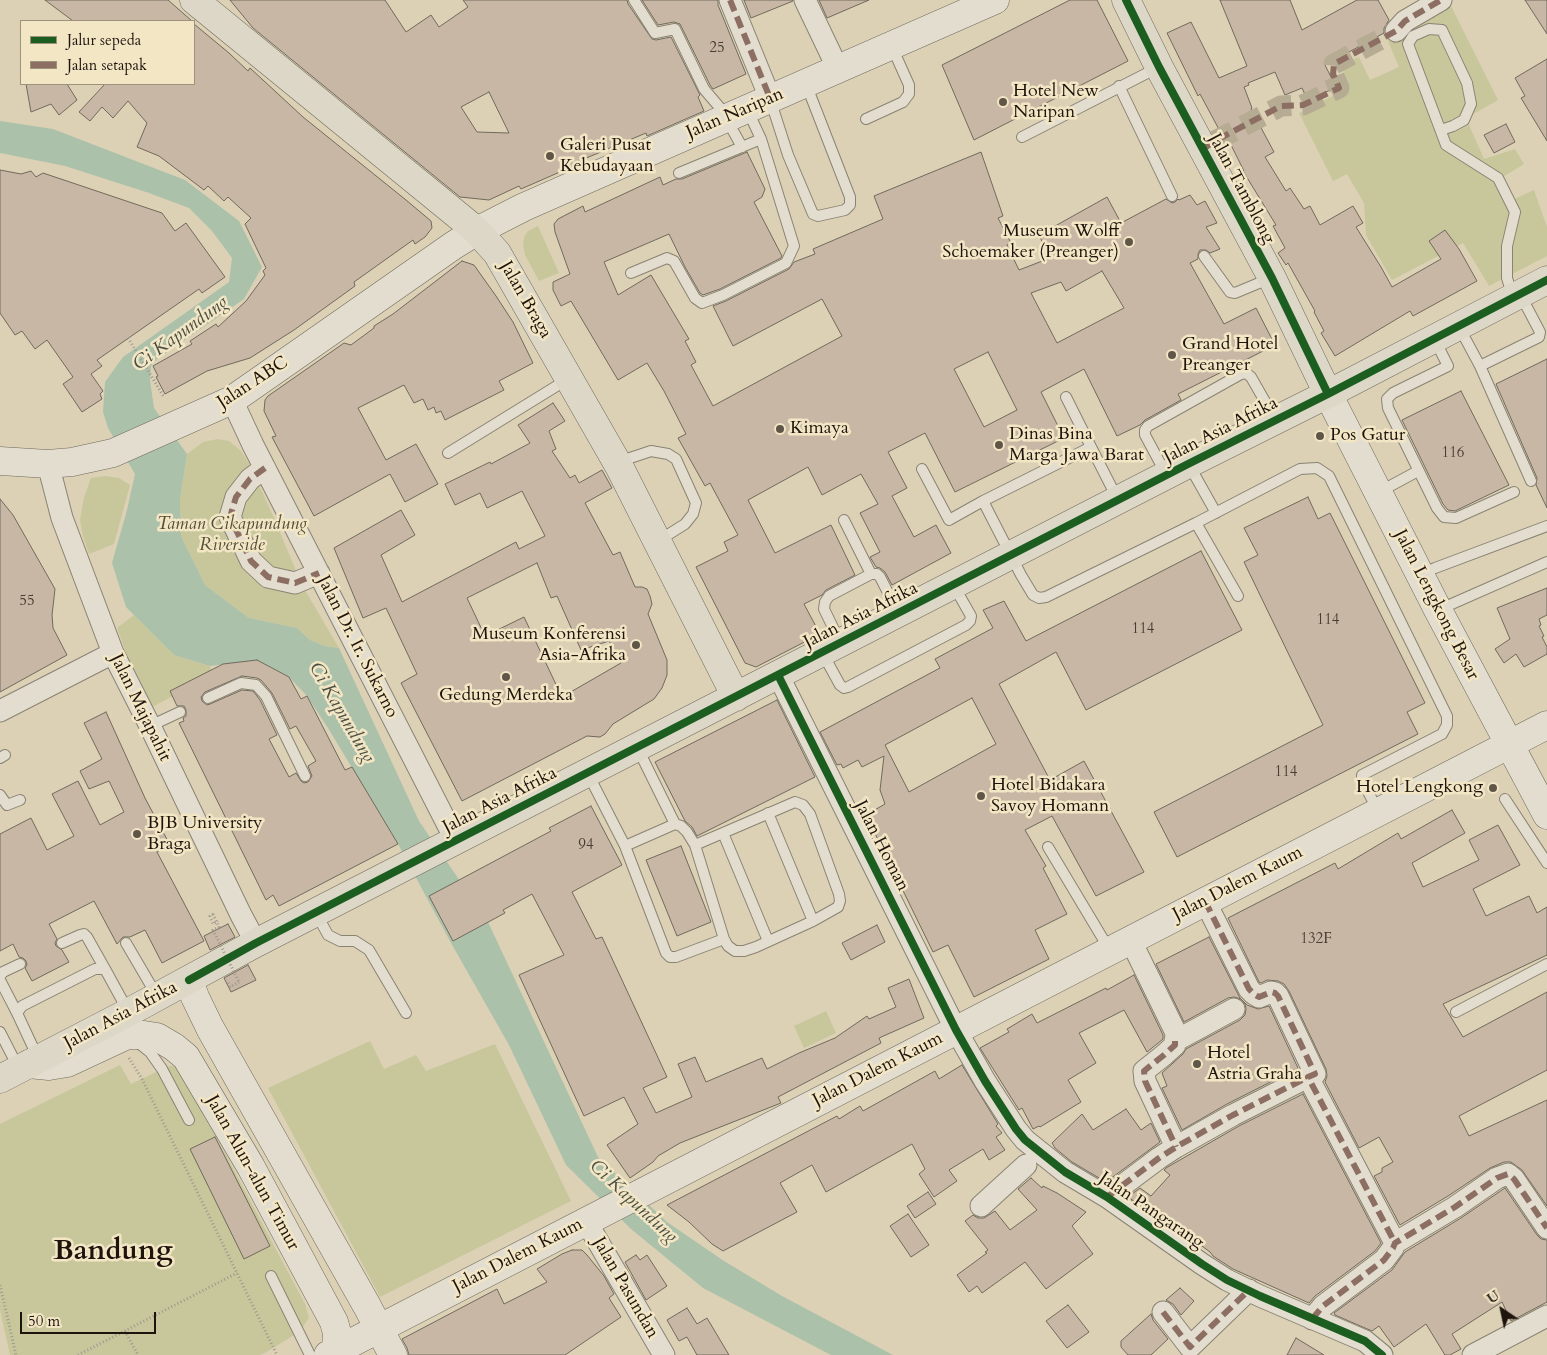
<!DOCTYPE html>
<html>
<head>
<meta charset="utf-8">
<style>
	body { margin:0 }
	#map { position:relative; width:1547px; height:1355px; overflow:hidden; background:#dcd1b5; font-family:Cardo,serif }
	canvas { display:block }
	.legend { position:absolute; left:20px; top:20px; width:175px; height:65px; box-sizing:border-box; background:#f2e6c5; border:1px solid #9d927b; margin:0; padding:6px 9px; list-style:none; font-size:15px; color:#1e130d }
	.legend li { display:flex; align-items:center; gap:10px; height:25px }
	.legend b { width:25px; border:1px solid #9d927b }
	.north { position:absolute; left:1477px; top:1285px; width:50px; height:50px; -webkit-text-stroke:4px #f2e6c5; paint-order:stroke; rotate:326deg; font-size:14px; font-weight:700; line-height:20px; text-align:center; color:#1e130d }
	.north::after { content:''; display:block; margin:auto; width:18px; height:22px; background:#1e130d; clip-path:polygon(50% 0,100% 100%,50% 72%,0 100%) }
	.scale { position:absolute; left:20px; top:1312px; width:136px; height:22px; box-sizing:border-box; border:2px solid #1e130d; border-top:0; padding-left:6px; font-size:15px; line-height:18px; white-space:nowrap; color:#1e130d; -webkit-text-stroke:4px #f2e6c5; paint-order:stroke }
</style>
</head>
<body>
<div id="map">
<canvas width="1547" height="1355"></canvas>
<ul class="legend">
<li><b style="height:6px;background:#1b5e20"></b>Jalur sepeda</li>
<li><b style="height:6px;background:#8d6e63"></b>Jalan setapak</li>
</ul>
<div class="north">U</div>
<div class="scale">50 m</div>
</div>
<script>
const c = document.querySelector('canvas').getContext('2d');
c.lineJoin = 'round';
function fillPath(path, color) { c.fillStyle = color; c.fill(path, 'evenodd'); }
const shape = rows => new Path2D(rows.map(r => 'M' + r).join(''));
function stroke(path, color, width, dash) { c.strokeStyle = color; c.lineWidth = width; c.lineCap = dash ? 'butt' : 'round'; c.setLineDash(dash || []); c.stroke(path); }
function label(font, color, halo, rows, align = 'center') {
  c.font = font + ' Cardo,serif'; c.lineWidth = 5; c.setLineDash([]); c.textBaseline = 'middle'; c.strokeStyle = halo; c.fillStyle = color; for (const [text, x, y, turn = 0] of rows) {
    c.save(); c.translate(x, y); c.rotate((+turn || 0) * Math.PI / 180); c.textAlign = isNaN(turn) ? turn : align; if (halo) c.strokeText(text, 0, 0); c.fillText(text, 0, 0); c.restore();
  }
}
fillPath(shape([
	[1451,6,1498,100,1466,118,1484,159,1515,149,1524,164,1501,178,1512,200,1534,190,1547,227,1547,256,1489,286,1463,243,1392,280,1366,235,1364,203,1347,174,1333,181,1299,113,1349,88,1341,65,1359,57,1370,80,1399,67,1388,41,1399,37,1440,7],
	[538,226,559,273,539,281,525,255,523,245,524,237,528,231],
	[218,439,229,441,241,451,250,465,274,518,302,585,339,648,325,646,310,640,297,628,249,618,205,585,181,536,180,499,187,454,203,442],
	[105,476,119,478,130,485,114,544,89,554,83,536,80,520,84,497,91,478],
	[134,615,174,655,210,666,213,675,152,707,126,653,117,628],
	[826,1011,836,1033,804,1048,794,1026],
	[370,1041,384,1069,416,1055,426,1071,495,1044,571,1201,380,1297,268,1088],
	[120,1065,131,1084,169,1066,176,1066,183,1074,305,1304,309,1318,299,1332,265,1353,260,1355,10,1355,0,1310,0,1124]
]), '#c8c79c');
fillPath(shape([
	[0,121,53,129,185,180,239,221,262,267,244,299,157,359,151,366,150,380,154,408,187,454,180,499,181,536,205,585,249,618,297,628,310,640,325,646,339,648,419,821,488,922,598,1157,667,1222,724,1261,782,1296,893,1355,831,1355,703,1288,631,1229,566,1165,509,1045,451,943,398,844,328,728,307,696,289,677,257,660,210,666,174,655,126,607,112,563,127,510,135,474,108,428,103,412,105,382,123,357,229,282,232,258,212,231,189,208,149,193,65,166,0,153]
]), '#acc1aa');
const building = shape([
	[45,0,168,0,192,21,73,21,45,0],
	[230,0,385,0,406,32,431,15,439,27,468,7,463,0,627,0,628,4,652,39,656,40,671,37,700,95,698,97,704,111,647,136,646,133,584,159,585,161,521,189,519,186,489,200,460,197,253,28,230,0],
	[489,92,509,133,477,132,461,107,489,92],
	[642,0,718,0,718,5,746,74,713,89,710,85,680,24,674,22,658,25,642,0],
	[744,0,793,0,793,1,751,18,744,0],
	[819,0,869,0,827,18,819,0],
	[1070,0,1097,0,1128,61,974,140,942,65,1070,0],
	[1220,0,1290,0,1302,30,1357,0,1378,0,1389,20,1384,28,1384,33,1325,65,1336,87,1308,101,1302,88,1285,95,1275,72,1248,83,1249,85,1244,87,1252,108,1251,109,1274,152,1265,157,1286,191,1290,188,1304,209,1310,206,1320,225,1353,206,1363,223,1356,227,1381,267,1392,287,1441,259,1429,241,1445,230,1459,249,1477,281,1413,316,1410,311,1335,356,1321,333,1324,331,1314,312,1315,311,1288,263,1286,265,1278,253,1285,248,1273,226,1276,225,1243,171,1244,171,1225,133,1222,135,1200,94,1198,96,1167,33,1191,22,1219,78,1247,66,1220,0],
	[1525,0,1547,0,1547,34,1525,0],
	[194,24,229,53,248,71,250,68,303,117,406,200,431,221,432,228,425,237,415,244,413,240,354,282,355,286,294,330,250,358,207,371,165,394,156,377,158,376,153,366,192,344,190,341,216,324,218,327,246,301,265,275,263,271,266,268,245,224,251,218,228,197,224,201,208,186,204,190,159,156,137,147,147,123,128,101,113,118,102,107,90,121,79,112,105,84,194,84,194,24],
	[1547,59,1547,141,1521,98,1525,96,1515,78,1547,59],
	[26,84,67,84,77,100,59,115,51,104,31,112,26,84],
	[1506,124,1515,142,1494,153,1484,135,1506,124],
	[747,152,765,189,762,197,754,202,782,256,781,258,720,289,703,295,700,293,685,267,669,234,604,262,618,295,651,275,689,339,685,341,696,362,691,365,713,406,842,336,822,299,733,346,713,306,726,301,789,269,794,262,815,254,813,249,883,219,874,196,981,152,1003,216,998,218,1011,243,1007,245,1019,270,1050,258,1039,235,1107,197,1121,223,1166,199,1172,203,1175,202,1178,199,1179,200,1190,195,1197,205,1205,201,1217,223,1206,227,1220,249,1210,253,1206,250,1200,250,1198,254,1198,259,1190,263,1224,324,1256,308,1275,345,1178,394,1181,400,1145,420,1140,425,1117,436,1084,369,1041,392,1064,438,955,492,925,433,888,452,907,488,892,496,914,537,936,525,951,553,892,585,885,572,880,568,876,567,870,557,880,552,860,513,878,504,861,474,822,495,808,467,748,500,775,553,831,525,855,575,826,590,822,595,804,604,820,634,756,667,745,663,696,567,728,551,724,542,738,535,710,483,705,486,678,438,686,434,664,391,647,363,618,380,571,301,561,306,553,290,553,282,570,274,555,232,554,224,558,219,583,206,585,212,660,177,663,185,676,179,682,179,747,152],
	[1102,271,1124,308,1057,343,1031,293,1061,282,1066,291,1102,271],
	[988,352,1017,410,984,427,954,369,988,352],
	[0,170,21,174,31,171,36,177,43,173,162,213,175,231,186,223,225,277,202,293,199,289,97,360,102,366,91,374,103,391,100,394,102,399,82,412,63,384,73,377,47,340,35,349,22,331,15,335,0,313,0,170],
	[462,261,474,265,496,296,513,322,533,363,499,381,504,390,445,420,441,411,436,413,434,407,428,410,423,399,414,403,404,385,358,408,386,460,416,444,438,484,405,502,390,474,314,516,272,437,276,436,264,411,265,400,268,396,344,343,351,345,374,328,374,326,393,314,462,261],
	[1547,359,1547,508,1536,485,1537,478,1496,384,1547,359],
	[1461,391,1509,485,1455,511,1448,510,1443,504,1402,420,1461,391],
	[553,403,565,421,549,431,556,449,552,451,570,478,575,475,579,483,602,470,612,488,585,503,613,555,620,552,635,587,642,587,647,589,650,596,652,604,648,614,667,660,667,675,662,688,654,699,613,724,605,734,600,737,587,736,462,801,401,683,417,674,386,608,363,618,334,548,401,510,415,535,381,555,402,602,516,542,519,549,545,536,522,491,487,508,480,493,455,505,445,484,490,462,491,464,530,443,518,425,553,403],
	[537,563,551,598,557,596,581,650,609,641,621,663,562,697,524,617,485,636,467,598,537,563],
	[1308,497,1318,519,1330,513,1425,703,1407,712,1418,734,1177,857,1154,812,1323,725,1244,562,1258,555,1244,528,1308,497],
	[0,499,13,515,55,589,52,615,53,628,67,655,0,692,0,499],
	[1201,551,1242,630,1086,710,1056,652,999,684,1050,780,1084,761,1144,872,1096,896,1052,816,1025,830,1046,866,1043,868,1067,914,1035,930,1049,959,974,997,948,945,933,952,866,815,885,804,880,790,884,756,862,767,858,760,843,768,841,764,837,765,820,732,940,668,935,659,993,628,983,610,1004,601,1026,641,1201,551],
	[972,698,996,744,909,792,885,745,972,698],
	[1547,588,1547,615,1539,619,1541,625,1539,626,1544,636,1542,637,1547,647,1547,654,1524,667,1516,654,1504,663,1495,649,1510,639,1497,608,1547,588],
	[257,660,289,677,301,699,307,696,345,770,352,767,398,844,279,906,273,895,266,900,179,723,184,721,183,718,186,716,186,710,184,706,177,706,170,691,223,664,257,660],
	[242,676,257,678,261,680,272,693,290,729,296,726,316,761,308,766,312,776,308,782,304,783,301,781,296,773,289,777,269,739,277,735,260,700,253,691,242,690,210,704,207,705,202,701,201,697,205,692,242,676],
	[777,700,815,777,697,836,692,827,685,821,655,762,777,700],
	[106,712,145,798,170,845,157,852,204,941,162,963,145,930,130,937,123,937,117,944,94,901,49,924,57,939,55,943,56,946,62,950,69,962,32,981,25,968,27,965,26,961,23,958,19,957,13,944,0,951,0,834,31,818,47,850,74,836,52,794,78,781,100,825,124,812,109,781,89,789,80,771,102,759,84,723,106,712],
	[591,806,622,865,572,892,596,939,602,937,667,1077,643,1088,656,1113,692,1097,678,1064,695,1057,706,1082,762,1058,767,1069,799,1053,835,1038,867,1016,869,1019,896,1007,888,988,909,979,924,1018,879,1038,881,1043,778,1097,781,1103,680,1143,658,1156,653,1162,630,1178,607,1145,638,1124,624,1097,584,1116,519,975,564,955,532,894,503,910,505,913,453,941,429,896,551,831,549,828,591,806],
	[1452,810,1465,833,1412,863,1423,887,1479,860,1469,840,1498,825,1520,865,1473,889,1486,916,1529,896,1537,913,1547,907,1547,955,1443,1004,1463,1037,1547,992,1547,1070,1459,1116,1469,1136,1547,1100,1547,1206,1522,1170,1511,1162,1504,1162,1490,1168,1448,1196,1400,1225,1374,1176,1382,1172,1382,1168,1393,1162,1379,1137,1359,1148,1325,1082,1327,1076,1326,1069,1289,991,1284,984,1278,981,1267,980,1261,983,1259,982,1228,918,1335,863,1338,869,1398,833,1401,839,1452,810],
	[681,846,711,922,677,936,646,860,681,846],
	[228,924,235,937,210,950,204,936,228,924],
	[877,925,885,942,851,960,842,943,877,925],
	[1209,937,1240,998,1247,1005,1258,1009,1269,1006,1298,1068,1227,1104,1182,1130,1162,1088,1167,1086,1162,1073,1183,1054,1186,1049,1240,1020,1245,1015,1246,1009,1245,1004,1241,999,1234,997,1228,998,1184,1022,1156,964,1209,937],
	[248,965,256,980,231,992,224,978,248,965],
	[1134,975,1163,1035,1163,1039,1147,1052,1124,1010,1079,1033,1096,1063,1068,1080,1081,1102,1040,1127,1039,1126,1033,1129,1022,1108,1019,1110,980,1048,1009,1032,1007,1029,1032,1014,1037,1023,1106,988,1107,990,1134,975],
	[962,1065,998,1124,996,1126,1002,1133,996,1137,1005,1150,989,1160,983,1149,949,1170,957,1181,934,1197,919,1174,925,1169,912,1144,826,1192,812,1165,794,1175,780,1183,797,1212,723,1251,712,1244,689,1222,667,1205,837,1116,839,1119,860,1106,863,1111,935,1071,939,1079,962,1065],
	[1303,1094,1381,1243,1375,1251,1315,1296,1309,1303,1233,1269,1213,1256,1210,1252,1167,1220,1165,1223,1128,1197,1140,1188,1151,1196,1170,1175,1164,1170,1166,1168,1239,1126,1303,1094],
	[1126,1109,1141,1130,1151,1123,1160,1142,1106,1182,1072,1162,1055,1148,1052,1143,1082,1114,1093,1130,1126,1109],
	[215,1137,270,1246,244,1259,190,1149,215,1137],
	[1031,1178,1042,1188,1043,1186,1057,1193,1086,1212,1072,1226,1093,1254,1046,1289,1025,1262,982,1293,977,1286,969,1292,957,1275,987,1253,985,1252,988,1250,965,1221,973,1215,978,1218,984,1218,995,1211,1010,1230,1037,1210,1018,1189,1031,1178],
	[1505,1188,1537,1235,1541,1239,1547,1240,1547,1302,1511,1321,1502,1302,1452,1334,1461,1349,1450,1355,1445,1355,1426,1324,1394,1347,1379,1326,1372,1331,1335,1315,1334,1313,1392,1270,1405,1252,1461,1218,1505,1188],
	[928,1192,936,1204,915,1218,907,1206,928,1192],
	[908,1214,929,1245,911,1257,890,1226,908,1214],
	[572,1250,582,1250,587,1255,604,1276,614,1294,609,1298,621,1317,565,1355,409,1355,407,1348,402,1339,497,1289,504,1304,520,1296,547,1282,537,1269,562,1254,572,1250],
	[636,1255,640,1260,647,1255,667,1286,646,1300,625,1262,636,1255],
	[1180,1288,1194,1301,1181,1315,1173,1304,1166,1300,1180,1288],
	[1068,1305,1089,1332,1067,1348,1046,1321,1068,1305],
	[687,1308,697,1324,707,1318,729,1355,697,1355,687,1337,679,1341,667,1320,687,1308],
	[1151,1314,1153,1320,1168,1339,1151,1355,1128,1355,1121,1347,1121,1341,1151,1314],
	[1296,1338,1324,1355,1287,1355,1296,1338]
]);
fillPath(building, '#c8b7a5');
stroke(building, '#706a5c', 1);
stroke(shape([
	[1215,141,1281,106,1303,105,1339,88,1333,74,1334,64,1396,31]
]), '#b6ab93', 21, [21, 11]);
const lane = shape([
	[634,0,655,33,675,29,704,89,721,109,742,147],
	[1119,86,1172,196],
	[770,99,788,155,813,214,818,216,845,210,850,205,850,197,806,84],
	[866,119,903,102,909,94,909,85,892,47],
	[1441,130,1453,126,1464,120,1471,104,1467,83,1442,30,1429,29,1413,36,1408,44,1446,145,1498,178,1515,212,1507,246,1507,278,1513,297],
	[1022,137,1159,67],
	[679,173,761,139],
	[1204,256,1230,292,1235,293,1271,278],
	[631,273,667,258,674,261,695,298,702,303,723,295,786,263,794,246,761,139,747,109],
	[1459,327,1480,366,1531,481],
	[1435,340,1448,366,1393,393,1387,399,1388,408,1437,508,1444,517,1456,518,1514,492],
	[1480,366,1539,337,1540,332,1520,294],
	[1066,397,1091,447],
	[448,453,568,379],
	[620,465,630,458,651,451,668,454,676,459,696,503,693,514,685,524,658,541],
	[1189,465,1216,513],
	[922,469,949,520,983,501],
	[1166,474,1145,435,1145,430,1148,426,1241,374,1246,373,1251,377,1275,419],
	[1379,492,1418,471],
	[1117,498,1091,447,983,501,1021,575,1033,595,1039,598,1046,597,1196,523,1238,596],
	[1196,523,1300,469,1317,468,1329,476,1447,716,1447,725,1442,734,1362,775,1362,780,1378,811],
	[871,574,877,574,880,577,898,612],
	[1422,574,1435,568,1547,526],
	[1438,610,1547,562],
	[840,642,824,609,825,602,829,596,871,574,844,520],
	[823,654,840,685,844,688,848,687,966,625,970,621,971,616,954,586],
	[208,698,241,683,256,685,266,696,305,776],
	[150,726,180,712],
	[637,747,675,824,681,826,687,832,695,845,724,939,728,946,735,951,744,951,756,947,813,921,838,907,840,901,839,894,810,814,803,805,795,802,695,845],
	[0,758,5,755],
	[588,774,625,846,666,953,670,957,676,957,724,939],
	[0,795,7,805,20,800],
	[1505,799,1547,863],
	[768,813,813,921],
	[723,833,768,941],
	[625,846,675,824],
	[1048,847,1109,949],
	[316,913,328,935,340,941,355,941,369,950,406,1013],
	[62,943,80,935,84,934,87,937,105,969],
	[126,943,157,996],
	[0,976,3,972,20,964],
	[0,980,17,1013],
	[1456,1012,1547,964],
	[0,1032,19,1069],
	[136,1041,150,1052,162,1069,189,1120],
	[38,1058,17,1013,22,1006,95,969,105,969,128,1011],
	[271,1276,310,1355]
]);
const street = shape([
	[730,0,770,98],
	[805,0,838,69],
	[1396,31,1405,21,1441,0],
	[232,400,253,445,456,841],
	[48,464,62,518,113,653,150,726,241,915,256,943],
	[265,468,250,479,236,497,230,517,251,561,268,577,295,583,319,573],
	[778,675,956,1030,985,1081,1016,1129,1025,1140,1065,1172,1107,1197,1202,1264,1227,1280,1260,1296,1365,1341,1382,1355],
	[0,711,113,653],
	[1205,901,1249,989,1254,994,1259,997,1271,992,1275,993,1278,996,1315,1074,1308,1077,1395,1243],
	[1130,939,1176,1033,1175,1045,1164,1055,1144,1071,1145,1081,1176,1147],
	[1175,1041,1234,1009],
	[1107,1197,1159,1158,1176,1147,1233,1115,1308,1077],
	[981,1206,1026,1165],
	[586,1221,664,1355],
	[1163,1312,1190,1347,1249,1290],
	[1312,1319,1323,1306,1384,1260,1393,1248,1395,1243,1455,1207,1497,1178,1508,1174,1514,1179,1547,1228],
	[1473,1355,1547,1316]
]);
const secondary = shape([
	[1328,394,1438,610,1547,815],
	[0,461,48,464,72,462,113,453,232,400,454,245,477,231,524,207,995,0],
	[189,980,195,997,210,1028,367,1306,393,1355],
	[29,1064,49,1066,67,1063,127,1035,144,1035,157,1037,174,1047,186,1057,251,1167,334,1322,337,1333,336,1350],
	[328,1355,1547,725]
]);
const primary = shape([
	[194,0,477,231,497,253,619,466,736,697],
	[1126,0,1159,67,1272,278,1328,394],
	[0,1079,129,1012,256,943,1188,464,1328,394,1547,280]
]);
stroke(lane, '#8a8373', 12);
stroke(street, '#8a8373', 23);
stroke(secondary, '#706a5c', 29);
stroke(primary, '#706a5c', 29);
stroke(shape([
	[128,338,164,397],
	[213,914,210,916,213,924,218,921],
	[228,983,230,987,239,982],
	[129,1058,142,1079,277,1355],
	[0,1285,16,1355],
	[125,1331,138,1355],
	[78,1355,237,1273]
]), '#9d988d', 3, [1, 2.5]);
stroke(lane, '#e2ddcf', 10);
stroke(street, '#e2ddcf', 21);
stroke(secondary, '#e2ddcf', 28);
stroke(primary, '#ddd7c8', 28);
stroke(shape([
	[213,914,219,927,213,930,239,982]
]), '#9d988d', 3, [1, 2.5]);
stroke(shape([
	[730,0,770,98],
	[1203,149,1215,141,1281,106,1303,105,1339,88,1333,74,1334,64,1396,31,1405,21,1441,0],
	[265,468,250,479,236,497,230,517,251,561,268,577,295,583,319,573],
	[1205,901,1249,989,1254,994,1259,997,1271,992,1275,993,1278,996,1315,1074,1308,1077,1395,1243],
	[1175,1041,1175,1045,1164,1055,1144,1071,1145,1081,1176,1147],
	[1107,1197,1159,1158,1176,1147,1233,1115,1308,1077],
	[1163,1312,1190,1347,1249,1290],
	[1312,1319,1323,1306,1384,1260,1393,1248,1395,1243,1455,1207,1497,1178,1508,1174,1514,1179,1547,1228]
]), '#8d6e63', 6, [12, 6]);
stroke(shape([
	[1126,0,1159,67,1272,278,1328,394],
	[778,675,956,1030,985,1081,1016,1129,1025,1140,1065,1172,1107,1197,1202,1264,1227,1280,1260,1296,1365,1341,1382,1355],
	[189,980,256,943,1188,464,1328,394,1547,280]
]), '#1b5e20', 8);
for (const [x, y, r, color] of [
	[1003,102,5,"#605648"],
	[550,156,5,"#605648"],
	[1129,242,5,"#605648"],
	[1172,355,5,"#605648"],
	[780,429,5,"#605648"],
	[1320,436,5,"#605648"],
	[999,445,5,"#605648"],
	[636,645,5,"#605648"],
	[506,677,5,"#605648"],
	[1493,788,5,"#605648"],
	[981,796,5,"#605648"],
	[137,834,5,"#605648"],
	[1197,1064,5,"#605648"]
]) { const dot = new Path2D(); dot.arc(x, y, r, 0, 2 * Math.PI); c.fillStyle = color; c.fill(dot); stroke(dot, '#f2e6c5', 2); }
label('15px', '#483c33', null, [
	["25",717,49],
	["116",1453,454],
	["55",27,602],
	["114",1328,621],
	["114",1143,630],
	["114",1286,773],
	["94",586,846],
	["132F",1316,940]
]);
label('18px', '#1e130d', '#f2e6c5', [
	["Hotel New",1013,92],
	["Naripan",1013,113],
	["Galeri Pusat",560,146],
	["Kebudayaan",560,167],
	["Museum Wolff",1119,232,"right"],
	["Schoemaker (Preanger)",1119,253,"right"],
	["Grand Hotel",1182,345],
	["Preanger",1182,366],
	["Kimaya",790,429],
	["Dinas Bina",1009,435],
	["Marga Jawa Barat",1009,456],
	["Pos Gatur",1330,436],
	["Museum Konferensi",626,635,"right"],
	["Asia-Afrika",626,656,"right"],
	["Gedung Merdeka",506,696,"center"],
	["Hotel Bidakara",991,786],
	["Savoy Homann",991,807],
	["Hotel Lengkong",1483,788,"right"],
	["BJB University",147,824],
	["Braga",147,845],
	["Hotel",1207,1054],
	["Astria Graha",1207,1075]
], 'left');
label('18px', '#1e130d', '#f2e6c5', [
	["Jalan Naripan",735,114,-23],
	["Jalan Tamblong",1241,189,62],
	["Jalan Braga",525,300,60],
	["Jalan ABC",253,383,-33],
	["Jalan Asia Afrika",1221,431,-27],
	["Jalan Lengkong Besar",1436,605,63],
	["Jalan Asia Afrika",861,616,-27],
	["Jalan Dr. Ir. Sukarno",357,647,63],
	["Jalan Majapahit",140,708,64],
	["Jalan Asia Afrika",500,801,-27],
	["Jalan Homan",881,846,63],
	["Jalan Dalem Kaum",1238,884,-27],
	["Jalan Asia Afrika",121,1016,-28],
	["Jalan Dalem Kaum",878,1070,-27],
	["Jalan Alun-alun Timur",252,1173,61],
	["Jalan Pangarang",1151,1211,34],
	["Jalan Dalem Kaum",518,1256,-27],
	["Jalan Pasundan",625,1288,60]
]);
label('italic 18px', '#544f38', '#f2e6c5', [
	["Taman Cikapundung",232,525],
	["Riverside",232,546]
]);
label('italic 19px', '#494d42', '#f2e6c5', [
	["Ci Kapundung",181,334,-36],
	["Ci Kapundung",341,713,60],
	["Ci Kapundung",633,1202,43]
]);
label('bold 28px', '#1e130d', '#f2e6c5', [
	["Bandung",113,1253]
]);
</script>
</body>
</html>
